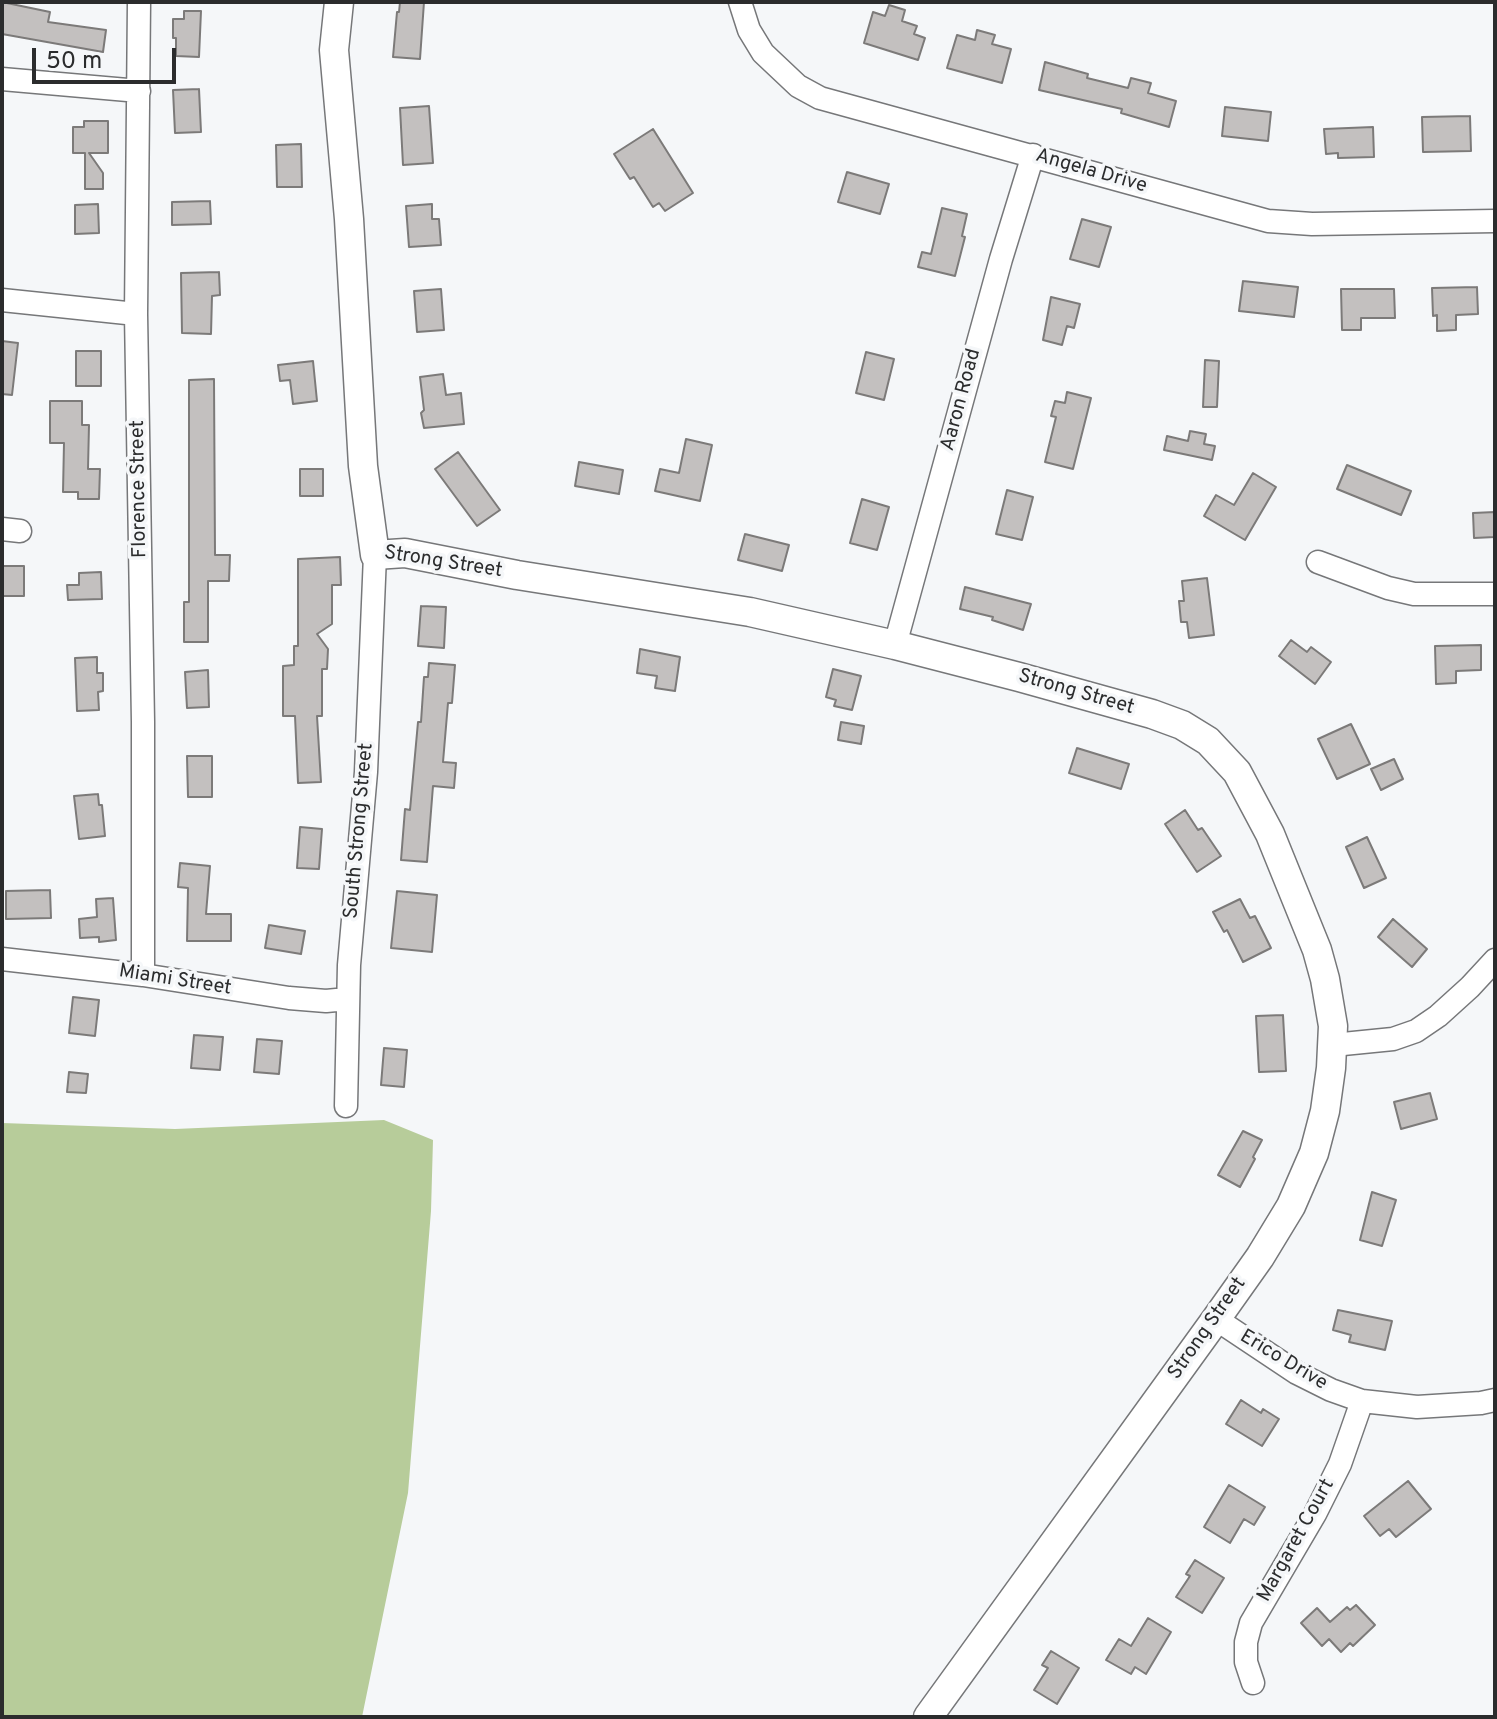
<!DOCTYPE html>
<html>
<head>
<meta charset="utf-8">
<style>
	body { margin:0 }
	#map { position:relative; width:1497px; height:1719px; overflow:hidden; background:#f5f7f9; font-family:Overpass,sans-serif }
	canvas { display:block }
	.frame { position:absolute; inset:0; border:4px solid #2b2c2d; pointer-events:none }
	.scale { position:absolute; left:32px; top:48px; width:144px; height:36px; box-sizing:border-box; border:4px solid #2b2c2d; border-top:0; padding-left:10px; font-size:24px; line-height:28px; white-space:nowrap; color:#2b2c2d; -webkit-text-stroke:6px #f5f7f9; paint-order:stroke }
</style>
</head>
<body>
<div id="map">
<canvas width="1497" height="1719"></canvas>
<div class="frame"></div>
<div class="scale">50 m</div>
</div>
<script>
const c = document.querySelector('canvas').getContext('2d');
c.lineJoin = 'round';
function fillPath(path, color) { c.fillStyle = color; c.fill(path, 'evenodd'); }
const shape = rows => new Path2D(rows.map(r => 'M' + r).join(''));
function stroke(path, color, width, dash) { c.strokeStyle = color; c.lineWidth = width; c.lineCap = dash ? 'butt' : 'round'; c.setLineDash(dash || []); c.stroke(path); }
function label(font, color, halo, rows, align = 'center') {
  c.font = font + ' Overpass,sans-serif'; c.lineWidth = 7; c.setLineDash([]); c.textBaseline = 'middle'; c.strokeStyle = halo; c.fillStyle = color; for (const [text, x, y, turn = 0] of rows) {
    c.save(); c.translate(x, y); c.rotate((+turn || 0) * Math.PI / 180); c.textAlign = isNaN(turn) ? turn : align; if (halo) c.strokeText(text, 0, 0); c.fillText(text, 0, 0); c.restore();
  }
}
fillPath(shape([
	[384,1120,433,1140,431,1211,408,1493,362,1717,2,1717,2,1123,175,1129]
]), '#b7cc9a');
const building = shape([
	[2,2,50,12,48,22,106,30,103,52,2,34,2,2],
	[400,2,424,2,420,59,393,57,397,12,399,12,400,2],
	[889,5,905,10,902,21,917,26,914,34,925,38,918,60,864,43,873,12,885,16,889,5],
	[184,11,201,11,199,57,176,56,176,38,173,38,173,19,184,19,184,11],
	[977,30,995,35,992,44,1011,49,1002,83,947,68,957,35,975,40,977,30],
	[1045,62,1088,74,1087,78,1128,88,1131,78,1151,83,1148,93,1176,101,1169,127,1121,113,1122,109,1039,90,1045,62],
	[199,89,201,132,175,133,173,90,199,89],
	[429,106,433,163,403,165,400,108,429,106],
	[1225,107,1271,112,1268,141,1222,136,1225,107],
	[1470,116,1471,151,1423,152,1422,117,1470,116],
	[84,121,108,121,108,153,89,153,103,173,103,189,85,189,85,153,73,153,73,127,84,127,84,121],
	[1373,127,1374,157,1338,158,1338,153,1326,154,1324,129,1373,127],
	[653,129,693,193,665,211,659,203,653,207,634,177,630,179,614,154,653,129],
	[301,144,302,187,277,187,276,145,301,144],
	[847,172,889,184,880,214,838,202,847,172],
	[210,201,211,224,172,225,172,202,210,201],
	[98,204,99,233,75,234,75,205,98,204],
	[432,204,432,219,439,219,441,245,409,247,406,206,432,204],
	[942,208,967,214,962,236,965,237,955,276,918,267,922,252,931,254,942,208],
	[1082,219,1111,227,1099,267,1070,259,1082,219],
	[219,272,220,295,212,296,211,334,182,333,181,273,219,272],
	[1243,281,1298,287,1294,317,1239,311,1243,281],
	[1477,287,1478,314,1456,315,1456,330,1437,331,1437,315,1433,316,1432,288,1477,287],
	[441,289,444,330,417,332,414,291,441,289],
	[1341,289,1394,289,1395,318,1361,318,1361,330,1342,330,1341,289],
	[1051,297,1080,304,1074,328,1067,326,1062,345,1043,340,1051,297],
	[2,341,18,343,12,395,2,394,2,341],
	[76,351,101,351,101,386,76,386,76,351],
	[866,352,894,359,884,400,856,393,866,352],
	[1205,360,1219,361,1217,407,1203,407,1205,360],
	[313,361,317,401,293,404,290,380,280,381,278,365,313,361],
	[443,374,446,395,461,393,464,424,424,428,421,413,424,410,420,377,443,374],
	[214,379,215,555,230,555,229,581,208,581,208,642,184,642,184,602,189,602,189,380,214,379],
	[1067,392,1091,398,1073,469,1045,462,1056,417,1051,416,1055,401,1065,403,1067,392],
	[50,401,82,401,82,425,89,425,88,469,100,469,99,499,78,499,78,492,63,492,64,443,50,443,50,401],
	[1190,431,1206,434,1204,444,1215,446,1212,460,1164,450,1167,436,1188,441,1190,431],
	[686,439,712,445,700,501,655,491,660,469,679,473,686,439],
	[458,452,500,510,477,526,435,469,458,452],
	[579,462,623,470,619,494,575,486,579,462],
	[1347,465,1411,491,1401,515,1337,489,1347,465],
	[300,469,323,469,323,496,300,496,300,469],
	[1253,473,1276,487,1245,540,1204,516,1216,495,1234,505,1253,473],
	[1007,490,1033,497,1022,540,996,534,1007,490],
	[862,499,889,507,877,550,850,543,862,499],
	[1495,512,1495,537,1474,538,1473,513,1495,512],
	[745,534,789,545,782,571,738,560,745,534],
	[340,557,341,585,332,585,332,624,317,634,328,649,327,669,322,669,322,716,317,716,321,782,298,783,295,716,283,716,283,666,294,665,294,646,298,646,298,559,340,557],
	[2,566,24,566,24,596,2,596,2,566],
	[101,572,102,599,68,600,67,585,79,585,79,573,101,572],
	[1207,578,1214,635,1189,638,1187,622,1181,622,1179,601,1184,601,1182,581,1207,578],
	[965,587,1031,604,1023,630,992,620,993,617,960,609,965,587],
	[421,606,446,607,444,648,418,646,421,606],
	[1291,640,1307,652,1311,647,1331,662,1315,684,1279,656,1291,640],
	[1481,645,1481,670,1456,671,1456,683,1436,684,1435,646,1481,645],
	[640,649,680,657,675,691,655,688,657,676,637,673,640,649],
	[97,657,97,673,103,673,103,691,98,692,99,710,77,711,75,658,97,657],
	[429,663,455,665,452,703,448,703,443,762,456,763,454,788,433,786,427,862,401,860,405,809,410,810,418,722,421,722,424,677,428,677,429,663],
	[833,669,861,676,852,710,834,706,836,700,826,697,833,669],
	[208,670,209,707,187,708,185,672,208,670],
	[841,722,864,726,861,744,838,740,841,722],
	[1351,724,1370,764,1337,779,1318,739,1351,724],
	[1077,748,1129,764,1121,789,1069,773,1077,748],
	[187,756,212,756,212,797,188,797,187,756],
	[1394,759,1403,779,1381,790,1371,769,1394,759],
	[98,794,99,805,102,805,105,836,79,839,74,796,98,794],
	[1185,810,1198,830,1202,828,1221,856,1197,872,1165,824,1185,810],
	[300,827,322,829,319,869,297,868,300,827],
	[1367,837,1386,878,1364,888,1346,847,1367,837],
	[180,863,210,866,206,914,231,914,231,941,187,941,188,888,178,887,180,863],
	[50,890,51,918,6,919,6,891,50,890],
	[397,891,437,895,432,952,391,948,397,891],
	[113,898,116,940,99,942,99,937,80,938,79,919,97,917,96,899,113,898],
	[1240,899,1250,918,1255,916,1271,948,1243,962,1227,930,1224,932,1213,912,1240,899],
	[1393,919,1427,949,1412,967,1378,937,1393,919],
	[269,925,305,931,301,954,265,948,269,925],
	[73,997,99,1000,95,1036,69,1033,73,997],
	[1283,1015,1286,1071,1259,1072,1256,1016,1283,1015],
	[194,1035,223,1037,220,1070,191,1068,194,1035],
	[257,1039,282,1041,279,1074,254,1072,257,1039],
	[384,1048,407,1050,404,1087,381,1085,384,1048],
	[69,1072,88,1074,86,1093,67,1092,69,1072],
	[1430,1093,1437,1119,1401,1129,1394,1102,1430,1093],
	[1243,1131,1262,1140,1253,1157,1255,1159,1240,1187,1218,1175,1243,1131],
	[1372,1192,1396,1200,1382,1246,1360,1240,1372,1192],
	[1338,1310,1392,1321,1385,1350,1349,1342,1351,1335,1333,1330,1338,1310],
	[1241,1400,1261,1413,1263,1409,1279,1419,1262,1446,1226,1424,1241,1400],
	[1408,1481,1431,1509,1396,1537,1389,1529,1380,1536,1364,1516,1408,1481],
	[1229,1485,1265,1507,1254,1525,1244,1519,1230,1543,1204,1527,1229,1485],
	[1195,1560,1224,1578,1202,1613,1176,1597,1190,1576,1186,1574,1195,1560],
	[1356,1605,1375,1625,1353,1646,1350,1643,1341,1652,1329,1639,1322,1646,1301,1623,1317,1608,1330,1622,1347,1607,1350,1610,1356,1605],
	[1148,1618,1171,1632,1146,1674,1135,1667,1131,1674,1106,1660,1119,1639,1131,1646,1148,1618],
	[1051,1651,1079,1668,1057,1704,1034,1690,1048,1668,1042,1665,1051,1651]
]);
fillPath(building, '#c3c0bf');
stroke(building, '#7c7a79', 2);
const minor = shape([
	[139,2,136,314,143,722,143,975],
	[740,2,749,30,763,53,798,86,820,98,1268,221,1312,224,1495,221],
	[2,79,139,91],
	[2,300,136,314],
	[2,529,20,531],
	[1318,562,1388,588,1414,594,1495,594],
	[895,645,1001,259,1033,155],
	[2,959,143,975,289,998,326,1001,347,999],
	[1333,1045,1393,1039,1416,1031,1438,1016,1470,987,1495,960],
	[346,1106,349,965,366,772,375,555],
	[1216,1319,1297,1373,1331,1390,1362,1401,1417,1407,1481,1403,1495,1400],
	[1253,1683,1246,1662,1246,1642,1251,1623,1315,1514,1340,1464,1362,1401]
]);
const tertiary = shape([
	[339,2,334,50,349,219,363,466,375,555,405,553,517,575,750,612,895,645,1019,677,1152,714,1182,725,1208,741,1237,772,1270,834,1317,950,1325,979,1333,1026,1331,1068,1325,1111,1314,1153,1291,1206,1260,1257,1216,1319,928,1717]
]);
stroke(minor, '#767779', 25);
stroke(tertiary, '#767779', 31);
stroke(minor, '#fff', 22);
stroke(tertiary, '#fff', 28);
label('20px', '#2b2c2d', '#f5f7f9', [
	["Angela Drive",1091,172,16],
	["Aaron Road",962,400,-75],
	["Florence Street",140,489,-91],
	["Strong Street",443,563,9],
	["Strong Street",1076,693,16],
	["South Strong Street",360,831,-85],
	["Miami Street",175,981,9],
	["Strong Street",1208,1329,-55],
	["Erico Drive",1283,1361,31],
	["Margaret Court",1297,1541,-61]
]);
</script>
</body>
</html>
